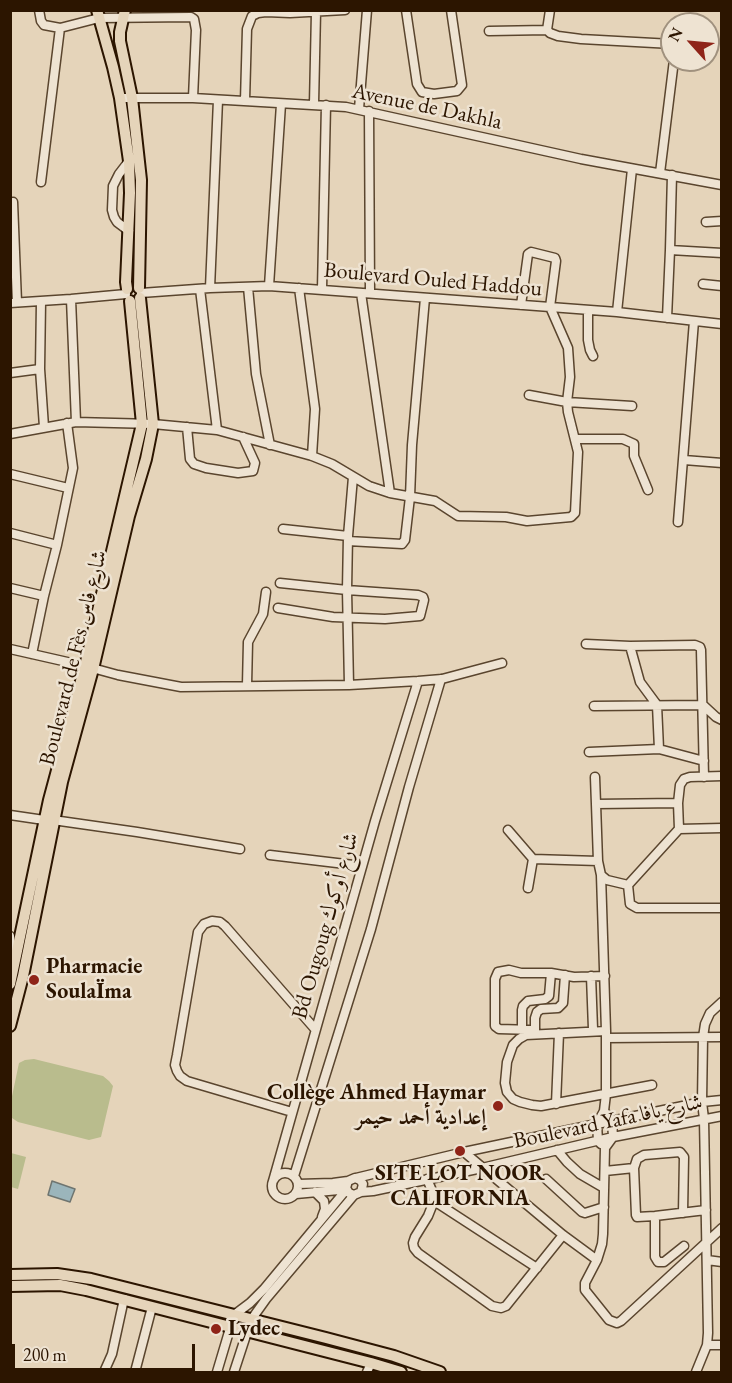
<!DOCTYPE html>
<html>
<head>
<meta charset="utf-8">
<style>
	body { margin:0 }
	#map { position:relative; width:732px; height:1383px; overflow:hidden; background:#e5d4ba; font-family:"EB Garamond",serif }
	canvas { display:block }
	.frame { position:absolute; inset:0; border:12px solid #2c1500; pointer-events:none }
	.north { position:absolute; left:660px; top:12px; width:60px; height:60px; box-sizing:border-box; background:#eee3d2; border:2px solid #a0917e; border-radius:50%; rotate:297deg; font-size:16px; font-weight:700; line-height:24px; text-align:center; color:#2c1500 }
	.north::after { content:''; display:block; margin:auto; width:21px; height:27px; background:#8f2418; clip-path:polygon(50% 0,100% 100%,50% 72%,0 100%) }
	.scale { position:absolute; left:12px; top:1344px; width:183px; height:27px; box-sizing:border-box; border:3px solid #2c1500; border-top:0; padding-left:8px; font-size:18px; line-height:21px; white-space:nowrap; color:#2c1500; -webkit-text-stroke:4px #eee3d2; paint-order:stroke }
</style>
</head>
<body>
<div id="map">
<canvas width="732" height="1383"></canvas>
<div class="frame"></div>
<div class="north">N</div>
<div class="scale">200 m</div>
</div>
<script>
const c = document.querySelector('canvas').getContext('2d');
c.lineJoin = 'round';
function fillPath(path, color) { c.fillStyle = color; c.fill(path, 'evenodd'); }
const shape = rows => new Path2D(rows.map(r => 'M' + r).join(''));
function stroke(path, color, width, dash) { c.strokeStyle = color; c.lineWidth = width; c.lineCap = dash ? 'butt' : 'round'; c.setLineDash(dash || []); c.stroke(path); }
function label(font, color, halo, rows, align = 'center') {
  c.font = font + ' "EB Garamond",Amiri,serif'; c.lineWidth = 5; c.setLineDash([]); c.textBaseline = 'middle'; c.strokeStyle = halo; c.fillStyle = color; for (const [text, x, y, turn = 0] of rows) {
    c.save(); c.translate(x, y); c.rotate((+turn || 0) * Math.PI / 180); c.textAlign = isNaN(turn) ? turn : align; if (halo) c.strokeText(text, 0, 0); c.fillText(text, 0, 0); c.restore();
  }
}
fillPath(shape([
	[34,1059,103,1076,109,1081,113,1086,101,1137,89,1140,18,1122,12,1118,11,1101,19,1063,25,1060],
	[11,1153,26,1157,18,1189,11,1187]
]), '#b9bc8d');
const water = shape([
	[52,1181,75,1189,70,1202,48,1195,52,1181]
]);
fillPath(water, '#9bb5bb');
stroke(water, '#6f7570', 1.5);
const minor = shape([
	[39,10,41,21,44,25,60,28,99,18,191,17,194,19,196,30,193,98],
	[406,10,417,84,422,92,434,94,457,91,462,85,451,10],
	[547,30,550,10],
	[489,31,547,30,550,33,558,36,581,39,672,44],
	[120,98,193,98,346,107,581,159,722,185],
	[245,101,247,29,252,16,258,13,266,12,290,13,345,10],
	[314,104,316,12],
	[359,109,367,10],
	[369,111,370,293],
	[660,173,674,60],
	[41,182,60,28],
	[13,202,17,302],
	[706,222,722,221],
	[129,231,117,222,114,217,112,210,113,186,119,174,129,161],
	[670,250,722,253],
	[703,284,722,286],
	[269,286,281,104],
	[248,287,256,374,270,445],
	[210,288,218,100],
	[299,288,315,409,312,456],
	[200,289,217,430],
	[322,289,326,105],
	[141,293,210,288,269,286,617,312,722,324],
	[361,293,390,493],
	[71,299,76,422],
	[41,302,40,369,44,427],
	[10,303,71,299,126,294],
	[588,310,588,340,590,350,593,356],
	[617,312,632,169],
	[667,318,670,250,672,175],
	[10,373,40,369],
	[529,395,567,402,632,406],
	[187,427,190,459,194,464,206,468,238,473,253,471,255,463,243,437],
	[10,434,76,422,153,424,217,430,312,456,332,464,369,486,390,493,435,501,458,516,506,517,527,521,571,517,575,513,578,452,568,412,567,402,570,377,568,348,550,307,556,261,555,258,531,252,528,254,521,305],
	[575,439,623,439,634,444,634,456,648,490],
	[684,460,722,463],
	[10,474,68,488],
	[678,522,694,321],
	[283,529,348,536],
	[10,533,57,545],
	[348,541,402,544,405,540,410,497,412,445,425,298],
	[10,588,44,596],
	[278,608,333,617,385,619,420,616,424,600,423,597,418,595,347,590,280,583],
	[586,644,630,646,695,645,700,647,701,650,704,777],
	[630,646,640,682,657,705,659,749],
	[10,649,85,666,118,675,181,687,349,685,418,681,442,679,502,663],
	[32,654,44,596,57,545,73,468,67,423],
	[247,685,248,642,263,614,266,592],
	[349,685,347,590,348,536,353,477],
	[594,706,703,705,716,717,722,720],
	[589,752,659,749,704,761],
	[595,777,596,804],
	[678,803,596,804,598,861,601,875,607,880,628,885,679,829],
	[10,815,44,820],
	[53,820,137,832,240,849],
	[679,829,678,803,680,785,684,779,690,777,722,776],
	[679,829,722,828],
	[508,830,533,859],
	[270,855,362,866],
	[628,885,630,904,637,908,722,908],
	[528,888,533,859,598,861],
	[10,936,13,960],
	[591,976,593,1029],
	[522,1030,522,1010,523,1006,528,1001,545,999,549,996,551,973],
	[534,1030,499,1029,495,1026,495,979,498,972,509,970,521,973,551,973,574,977,605,976],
	[535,1030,535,1018,537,1012,541,1009,558,1008,563,1003,565,975],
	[606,1031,526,1035,519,1039,513,1045,507,1062,505,1083,507,1092,513,1099,520,1102,532,1105,541,1106,652,1085],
	[606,1038,722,1037],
	[556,1104,559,1033],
	[292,1112,187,1081,180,1076,177,1071,175,1065,177,1055,198,932,204,924,212,921,220,922,225,926,315,1029],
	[601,1144,598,1141,597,1124,604,1111,606,1094,606,1031,601,875],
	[557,1150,567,1162,580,1174,604,1188],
	[464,1152,563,1235,597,1260,602,1244,603,1234,605,1148,613,1137,612,1121,604,1111],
	[634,1168,637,1159,644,1155,680,1152,684,1157,683,1213],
	[605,1171,634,1168,636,1215,637,1217,655,1216,706,1210],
	'272 1186a13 13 0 1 1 26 0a13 13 0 1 1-26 0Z',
	[294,1176,371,929,409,787,441,679],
	[356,1178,464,1152,597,1124,702,1102,722,1100],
	[427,1179,433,1193,434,1201,428,1216,415,1237,413,1243,414,1248,418,1253,492,1306,501,1308,506,1306,563,1235],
	[546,1179,582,1212,585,1213,604,1207],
	[273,1181,375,821,418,681],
	[298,1184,333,1183,348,1181,355,1178,360,1180,363,1184,361,1192,354,1195,349,1193,346,1188,348,1181],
	[315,1192,324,1201,325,1209,322,1217],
	[361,1192,373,1191,482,1168,613,1137,722,1116],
	[296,1194,339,1190,346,1188],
	[434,1201,537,1268],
	[655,1216,655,1257,658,1262,664,1262,684,1246],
	[597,1260,585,1283,585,1290,609,1320,617,1323,621,1321,722,1228],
	[707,1260,722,1262],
	[707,1345,722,1345],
	[104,1372,112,1354,124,1299],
	[135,1372,152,1307],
	[217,1372,234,1315,250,1303,264,1289,346,1190],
	[234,1372,251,1320,266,1299,354,1195],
	[367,1372,371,1363],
	[696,1372,707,1345,708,1333,704,1119,702,1102,703,1037,705,1024,710,1013,722,1002]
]);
const major = shape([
	[97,10,113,67,120,98,129,161,130,193,126,282,127,289],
	[125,10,120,32,120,41,132,98,141,180,139,288],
	[10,984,49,800,85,666,142,424,130,301],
	[10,1026,23,976,62,782,93,669,129,516,146,459,153,424,140,298],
	[10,1275,57,1274,91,1279,326,1338,394,1356,440,1372],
	[10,1286,60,1285,86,1290,371,1363,401,1372]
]);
stroke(minor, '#5a452e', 11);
stroke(major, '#2c1500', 14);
stroke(minor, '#eee3d2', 8);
stroke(major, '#e5d4ba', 10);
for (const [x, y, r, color] of [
	[34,980,6,"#8f2418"],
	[498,1106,6,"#8f2418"],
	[460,1151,6,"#8f2418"],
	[216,1329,6,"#8f2418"]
]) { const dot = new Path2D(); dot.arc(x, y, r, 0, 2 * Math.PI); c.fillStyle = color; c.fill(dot); stroke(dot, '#eee3d2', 2); }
label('22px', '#2c1500', '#eee3d2', [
	["Avenue de Dakhla",427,107,12],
	["Boulevard Ouled Haddou",433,280,5],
	["Boulevard de Fès شارع فاس",74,658,-76],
	["Bd Ougoug شارع أوكوك",326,926,-74],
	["Boulevard Yafa شارع يافا",608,1122,-12]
]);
label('bold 22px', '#2c1500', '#eee3d2', [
	["Pharmacie",46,967],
	["SoulaÏma",46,992],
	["Collège Ahmed Haymar",486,1093,"right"],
	["إعدادية أحمد حيمر",486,1118,"right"],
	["SITE LOT NOOR",460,1174,"center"],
	["CALIFORNIA",460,1199,"center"],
	["Lydec",228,1329]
], 'left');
</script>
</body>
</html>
